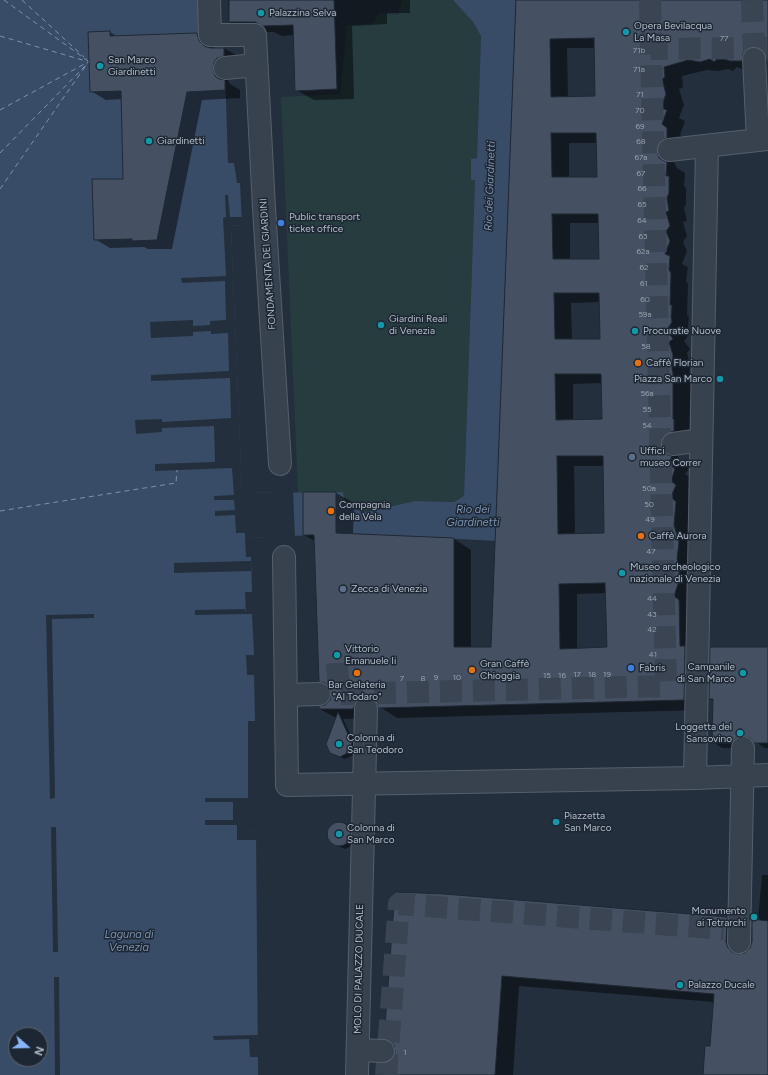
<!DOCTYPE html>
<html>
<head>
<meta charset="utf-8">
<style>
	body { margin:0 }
	#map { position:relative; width:768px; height:1075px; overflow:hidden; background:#242f3e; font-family:Figtree,sans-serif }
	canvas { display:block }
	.north { position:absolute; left:8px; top:1027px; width:40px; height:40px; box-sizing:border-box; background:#1d2633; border:1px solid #59626f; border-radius:50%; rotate:110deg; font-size:11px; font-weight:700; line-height:16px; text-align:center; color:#b4bcc9 }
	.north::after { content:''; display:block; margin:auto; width:14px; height:18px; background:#8ab4f8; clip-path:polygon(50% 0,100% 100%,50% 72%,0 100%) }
</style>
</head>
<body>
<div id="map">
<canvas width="768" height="1075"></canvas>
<div class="north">N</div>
</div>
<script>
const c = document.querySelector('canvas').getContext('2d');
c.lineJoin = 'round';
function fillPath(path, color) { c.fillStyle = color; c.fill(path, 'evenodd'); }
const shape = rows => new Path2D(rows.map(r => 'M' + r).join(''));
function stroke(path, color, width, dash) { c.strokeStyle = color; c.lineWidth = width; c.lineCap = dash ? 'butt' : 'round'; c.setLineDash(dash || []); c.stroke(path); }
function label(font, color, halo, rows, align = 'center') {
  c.font = font + ' Figtree,sans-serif'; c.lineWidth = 3; c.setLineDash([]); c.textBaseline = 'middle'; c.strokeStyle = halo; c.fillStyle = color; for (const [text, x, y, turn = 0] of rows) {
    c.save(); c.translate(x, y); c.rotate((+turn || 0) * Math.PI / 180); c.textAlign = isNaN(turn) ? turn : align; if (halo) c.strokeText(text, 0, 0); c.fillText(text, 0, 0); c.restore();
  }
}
fillPath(shape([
	[402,0,453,0,473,22,481,36,477,158,471,160,471,179,475,180,464,496,454,502,415,501,366,512,352,509,344,504,343,492,298,492,281,97,340,94,347,25,374,23,379,13,398,15]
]), '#263c3f');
fillPath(shape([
	[0,0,201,0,224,41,228,163,234,163,237,183,240,183,242,225,231,226,242,493,343,492,345,504,352,509,366,512,415,501,454,502,464,496,475,180,471,180,471,159,477,158,481,36,473,22,453,0,516,0,496,522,539,543,317,532,314,535,245,538,246,557,251,557,252,592,245,592,246,614,252,614,254,655,246,655,247,675,254,675,255,721,248,721,248,830,256,831,258,1075,0,1075],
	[16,1035,40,1035,40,1059,16,1059]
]), '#394c67');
fillPath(shape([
	[225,195,228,195,230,217,242,217,242,225,231,226,242,493,270,493,270,491,293,490,295,538,272,539,271,537,245,538,245,533,236,533,235,515,215,516,215,511,235,510,234,500,214,500,214,496,234,495,232,468,155,471,155,464,215,462,214,426,162,428,162,432,136,434,135,420,162,419,162,422,231,418,230,378,151,381,151,375,229,371,228,333,211,334,211,331,193,332,193,336,151,338,150,322,193,320,193,326,210,325,210,321,226,320,225,281,182,283,181,278,226,276,223,218,226,217],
	[251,561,251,571,174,573,174,563],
	[245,609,246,614,195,615,195,610],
	[94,614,94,618,52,619,55,798,50,799,46,615],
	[205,798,248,798,248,830,256,831,256,840,237,840,237,825,205,825,205,820,233,820,233,802,205,802],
	[51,827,56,827,58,952,53,952],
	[54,977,59,977,60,1075,55,1075],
	[258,1035,258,1057,250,1057,249,1039,214,1040,213,1036]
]), '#242f3e');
fillPath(shape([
	[228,0,410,0,410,13,387,13,387,24,352,26,354,99,314,100,296,90,294,35,282,36,274,32,247,32,229,22],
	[516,0,768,0,768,61,767,57,761,63,748,71,737,67,733,71,728,69,718,71,707,70,682,76,683,87,679,89,684,105,679,118,685,121,680,135,685,139,675,155,674,162,677,168,685,173,684,186,686,188,686,204,684,208,687,221,683,222,687,236,683,242,687,251,682,264,688,267,686,281,688,284,687,315,689,316,688,327,690,333,684,341,690,349,687,353,690,365,689,380,691,384,690,429,692,430,679,450,678,456,680,462,690,467,685,474,693,480,688,492,693,496,689,508,694,513,701,710,397,718,379,706,373,711,371,718,343,719,356,746,353,755,345,759,331,753,336,718,320,709,331,701,332,693,331,687,320,681,315,541,304,535,336,493,354,503,353,534,454,539,471,550,471,648,492,648],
	[567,48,595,48,596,97,568,98],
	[569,143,597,143,598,178,569,178],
	[570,223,599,223,600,260,570,260],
	[600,302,601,340,572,340,571,303],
	[602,383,603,420,573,421,573,384],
	[671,457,673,457,666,468,665,467],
	[574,466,604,466,605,534,575,534],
	[607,593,608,648,577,649,577,594],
	[110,32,118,37,197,34,212,43,214,48,224,48,239,57,227,78,230,84,240,90,240,98,202,100,172,249,148,249,144,247,110,248,95,239,124,180,122,99,106,100,91,91,89,33],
	[768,648,768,748,765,748,753,740,746,742,742,748,722,748,713,742,714,701,710,699],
	[339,822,352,828,353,845,345,849,331,843,327,834,330,826],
	[762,875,768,875,768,1075,704,1075,711,1047,714,1002,519,986,513,1075,382,1075,390,1063,394,1059,396,1052,396,893,727,918,744,928,744,954,750,949,752,943,755,918,758,919]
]), '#0007');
stroke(shape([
	[4,0,88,61],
	[22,0,84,57],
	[0,36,86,61],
	[0,110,88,62],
	[0,153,86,65],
	[0,189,89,61],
	[0,511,176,483,177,470]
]), '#7c92b1', 1, [5, 4]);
const building = shape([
	[229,0,334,0,337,89,295,91,293,25,263,26,255,22,229,22,229,0],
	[516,0,768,0,768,65,764,52,759,48,753,47,748,48,743,53,742,61,730,61,719,57,714,62,710,59,700,62,688,60,664,67,665,77,662,79,666,94,661,108,667,110,662,124,667,128,667,138,661,140,658,145,657,151,659,158,664,161,667,162,666,176,669,176,669,193,667,198,669,211,666,212,670,226,666,231,670,241,665,254,670,256,669,270,671,273,670,305,672,305,671,317,672,322,667,330,673,339,669,342,673,355,672,369,673,373,673,419,674,419,674,431,665,434,661,440,661,445,663,452,668,455,672,456,668,463,675,469,671,481,676,485,671,497,676,502,674,525,679,542,677,558,680,578,674,596,679,600,680,646,685,646,684,700,378,708,377,702,373,698,366,696,360,697,356,701,353,709,319,709,319,706,325,705,330,700,331,693,330,688,325,683,319,682,314,535,303,535,303,492,336,492,336,533,454,538,454,647,491,647,516,0],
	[594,38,595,96,551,97,550,39,594,38],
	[551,133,596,133,597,177,552,177,551,133],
	[552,214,598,214,599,259,553,259,552,214],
	[554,293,599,293,600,339,555,339,554,293],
	[555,374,601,374,602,419,556,420,555,374],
	[557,456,603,456,604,533,558,534,557,456],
	[605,583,607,647,560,649,559,584,605,583],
	[110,31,110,36,197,33,199,41,204,46,210,48,224,48,224,56,217,58,214,62,213,69,215,76,219,79,225,80,225,90,187,92,157,240,132,241,132,239,94,240,92,179,123,179,121,91,90,92,88,32,110,31],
	[710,647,768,647,768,743,754,743,750,738,743,736,737,737,732,743,712,743,713,699,709,699,710,647],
	[338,712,352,743,349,752,340,757,330,753,326,744,338,712],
	'327 834a12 12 0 1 1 24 0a12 12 0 1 1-24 0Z',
	[395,892,444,894,727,917,726,942,728,948,732,952,738,954,745,953,750,948,752,942,752,919,768,921,768,1075,703,1075,705,1046,710,1046,714,994,502,976,495,1075,381,1075,382,1063,389,1062,393,1058,395,1052,394,1045,390,1041,384,1039,395,892]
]);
fillPath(building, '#455162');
stroke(building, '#1f2835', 1);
stroke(shape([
	[650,0,651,49],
	[752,0,754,55],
	[337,663,339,694,666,686,651,49,768,48],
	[386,1075,399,904,724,929]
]), '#3a4453', 22, [22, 11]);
const street = shape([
	[209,0,210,35,255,35,264,208,280,464],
	[754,59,758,140],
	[225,68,256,65],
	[669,150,768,139],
	[673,444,701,440],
	[284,557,287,785,695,778,768,775],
	[286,695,319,694],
	[695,778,707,146],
	[739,942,743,748],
	[358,1050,383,1051],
	[357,1075,366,708]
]);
stroke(street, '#565f6c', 24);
stroke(street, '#38414e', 22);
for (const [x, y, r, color] of [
	[261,13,4,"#0f9aa8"],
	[626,32,4,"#0f9aa8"],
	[100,66,4,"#0f9aa8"],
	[149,141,4,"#0f9aa8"],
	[281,223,4,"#3f7fe0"],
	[381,325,4,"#0f9aa8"],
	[635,331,4,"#0f9aa8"],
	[638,363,4,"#e8710a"],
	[720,379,4,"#0f9aa8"],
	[632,457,4,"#5c6f8a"],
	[331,511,4,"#e8710a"],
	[641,536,4,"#e8710a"],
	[622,573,4,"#0f9aa8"],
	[343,589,4,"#5c6f8a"],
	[337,655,4,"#0f9aa8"],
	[631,668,4,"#3f7fe0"],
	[472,670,4,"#e8710a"],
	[357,673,4,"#e8710a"],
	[743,673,4,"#0f9aa8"],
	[740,733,4,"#0f9aa8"],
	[339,744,4,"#0f9aa8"],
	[556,822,4,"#0f9aa8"],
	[339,834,4,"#0f9aa8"],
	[754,917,4,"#0f9aa8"],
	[680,985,4,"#0f9aa8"]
]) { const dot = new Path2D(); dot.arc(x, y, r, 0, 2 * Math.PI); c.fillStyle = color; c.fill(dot); stroke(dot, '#1d2633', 1.5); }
label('8px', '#98a1af', null, [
	["77",724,39],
	["71b",639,51],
	["71a",639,70],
	["71",640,95],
	["70",640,111],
	["69",640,127],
	["68",641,142],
	["67a",641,158],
	["67",641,174],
	["66",642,189],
	["65",642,205],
	["64",642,221],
	["63",643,237],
	["62a",643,252],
	["62",644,268],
	["61",644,284],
	["60",645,300],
	["59a",645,315],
	["58",646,347],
	["56a",647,394],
	["55",647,410],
	["54",647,426],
	["50a",649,489],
	["50",649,505],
	["49",650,520],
	["47",651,552],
	["44",652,599],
	["43",652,615],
	["42",652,630],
	["41",653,655],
	["17",577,675],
	["18",592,675],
	["19",607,675],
	["15",547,676],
	["16",562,676],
	["9",436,678],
	["10",457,678],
	["7",402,679],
	["8",423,679],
	["1",405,1053]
]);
label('10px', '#b4bcc9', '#1d2633', [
	["Palazzina Selva",269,13],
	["Opera Bevilacqua",634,26],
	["La Masa",634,38],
	["San Marco",108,60],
	["Giardinetti",108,72],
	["Giardinetti",157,141],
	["Public transport",289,217],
	["ticket office",289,229],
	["Giardini Reali",389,319],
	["di Venezia",389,331],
	["Procuratie Nuove",643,331],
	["Caffè Florian",646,363],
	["Piazza San Marco",712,379,"right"],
	["Uffici",640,451],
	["museo Correr",640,463],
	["Compagnia",339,505],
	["della Vela",339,517],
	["Caffè Aurora",649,536],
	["Museo archeologico",630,567],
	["nazionale di Venezia",630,579],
	["Zecca di Venezia",351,589],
	["Vittorio",345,649],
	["Emanuele Ii",345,661],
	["Gran Caffè",480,664],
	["Chioggia",480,676],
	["Campanile",735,667,"right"],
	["di San Marco",735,679,"right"],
	["Fabris",639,668],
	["Bar Gelateria",357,685,"center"],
	["\"Al Todaro\"",357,697,"center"],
	["Loggetta del",732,727,"right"],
	["Sansovino",732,739,"right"],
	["Colonna di",347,738],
	["San Teodoro",347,750],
	["Piazzetta",564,816],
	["San Marco",564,828],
	["Colonna di",347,828],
	["San Marco",347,840],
	["Monumento",746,911,"right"],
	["ai Tetrarchi",746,923,"right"],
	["Palazzo Ducale",688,985]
], 'left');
label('10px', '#b4bcc9', '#1d2633', [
	["FONDAMENTA DEI GIARDINI",268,264,-94],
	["MOLO DI PALAZZO DUCALE",359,969,-89]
]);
label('italic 11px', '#7c92b1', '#1d2633', [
	["Rio dei Giardinetti",490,186,-88],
	["Rio dei",473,510],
	["Giardinetti",473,523],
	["Laguna di",129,935],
	["Venezia",129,948]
]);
</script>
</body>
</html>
